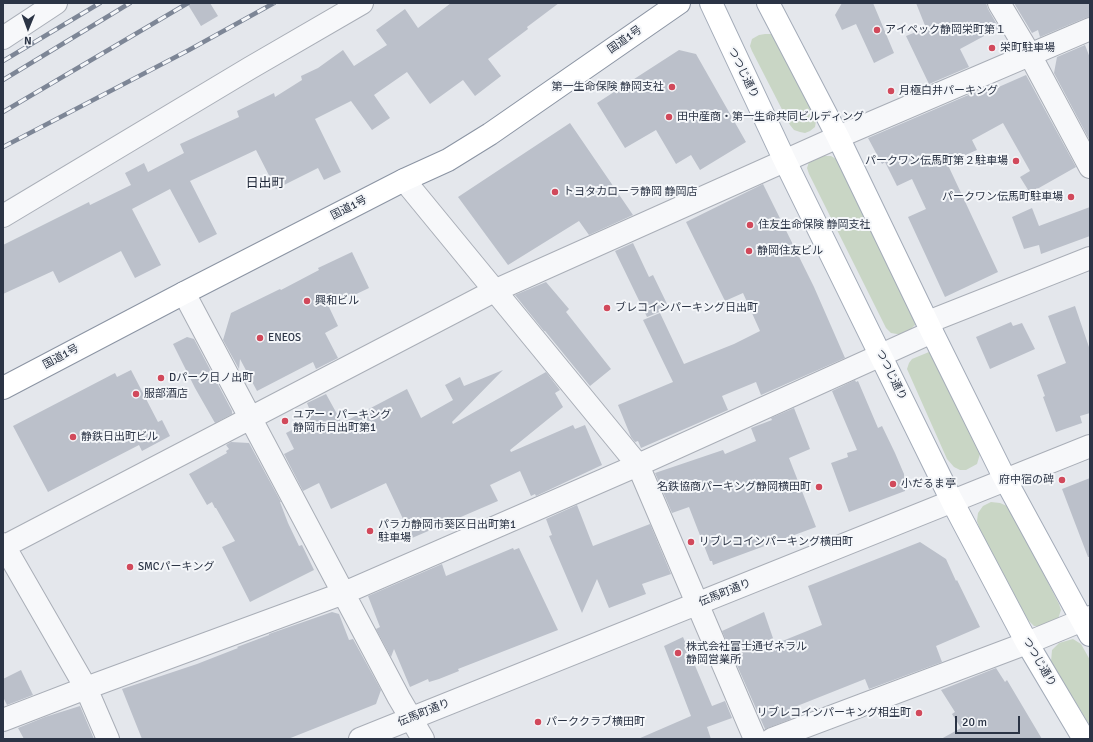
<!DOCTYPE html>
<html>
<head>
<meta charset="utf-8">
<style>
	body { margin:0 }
	#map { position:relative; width:1093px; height:742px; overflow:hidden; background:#e4e7ec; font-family:Signika,sans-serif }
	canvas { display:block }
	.frame { position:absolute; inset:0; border:4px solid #2b3445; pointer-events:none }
	.north { position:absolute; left:8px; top:8px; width:40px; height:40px; -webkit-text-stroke:3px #f4f6f9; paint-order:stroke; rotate:181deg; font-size:11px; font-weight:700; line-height:16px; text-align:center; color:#2b3445 }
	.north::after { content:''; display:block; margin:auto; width:14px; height:18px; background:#2b3445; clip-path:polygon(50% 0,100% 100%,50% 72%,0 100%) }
	.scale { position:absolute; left:955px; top:716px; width:65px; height:18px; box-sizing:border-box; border:2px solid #2b3445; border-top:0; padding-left:5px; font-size:12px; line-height:14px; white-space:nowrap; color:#2b3445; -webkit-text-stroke:3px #f4f6f9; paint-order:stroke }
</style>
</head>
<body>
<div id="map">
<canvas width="1093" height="742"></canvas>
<div class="frame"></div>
<div class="north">N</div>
<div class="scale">20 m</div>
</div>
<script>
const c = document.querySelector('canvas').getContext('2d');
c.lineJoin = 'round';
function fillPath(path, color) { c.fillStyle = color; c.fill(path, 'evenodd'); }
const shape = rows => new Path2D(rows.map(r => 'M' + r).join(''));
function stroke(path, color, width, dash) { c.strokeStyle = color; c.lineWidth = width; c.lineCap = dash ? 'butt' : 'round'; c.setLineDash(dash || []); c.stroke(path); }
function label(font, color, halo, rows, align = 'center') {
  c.font = font + ' Signika,"Noto Sans JP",sans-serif'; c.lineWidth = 4; c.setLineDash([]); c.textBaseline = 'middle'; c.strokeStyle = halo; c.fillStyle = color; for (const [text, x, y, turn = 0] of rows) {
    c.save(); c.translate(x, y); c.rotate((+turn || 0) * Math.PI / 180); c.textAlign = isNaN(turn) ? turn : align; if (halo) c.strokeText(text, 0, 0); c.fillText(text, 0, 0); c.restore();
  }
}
fillPath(shape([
	[765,34,771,34,775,38,815,114,816,121,815,127,810,131,805,133,800,132,794,130,790,125,752,51,750,46,752,39,759,35],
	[824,156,831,156,836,159,913,315,915,320,915,325,911,329,903,334,897,334,891,333,886,328,809,174,807,168,809,162,816,158],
	[929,352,935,354,980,454,977,464,966,470,960,470,954,467,947,459,907,369,909,363,912,359],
	[991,502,1000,503,1007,506,1013,514,1059,604,1061,610,1058,619,1043,626,1034,626,1028,620,980,530,977,521,978,513,983,506],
	[1073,639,1081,644,1090,660,1090,726,1051,662,1052,650,1059,643]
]), '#c9d6c5');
fillPath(shape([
	[187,3,210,3,218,16,201,26],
	[451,3,559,3,527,27,528,29,488,59,501,76,475,96,463,80,430,104,407,72,374,95,390,118,372,130,351,101,315,119,341,172,324,180,318,168,276,189,256,150,190,181,217,234,199,243,170,189,132,209,161,265,135,278,121,251,59,283,53,271,3,294,3,245,89,202,90,205,131,185,125,173,144,163,148,172,184,153,180,144,239,117,237,111,274,93,275,97,302,80,301,76,318,68,343,50,354,66,387,45,376,30,405,9,418,28],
	[842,3,873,3,894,53,874,63,856,24,842,30,835,15],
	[916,3,986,3,988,9,999,28,960,49,969,67,929,84,906,36,926,28],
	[1014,3,1090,3,1090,17,1085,18,1040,37,1038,30,1032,33],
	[1085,45,1090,58,1090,141,1054,73,1057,57],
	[679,50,696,54,746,142,700,170,691,155,676,164,656,130,625,148,597,103],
	[1026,75,1076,167,1030,193,1020,177,1030,171,1003,123,972,140,977,150,947,163,998,272,945,297,908,217,926,209,912,179,897,186,885,162,882,164,868,138,980,90,982,92,993,87,994,89],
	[570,123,633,215,589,235,579,221,508,265,458,197],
	[763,184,814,287,845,358,761,395,756,382,722,396,728,410,641,448,638,441,635,442,631,437,618,405,673,382,643,320,660,313,684,364,734,344,760,331,743,293,725,301,686,222],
	[1090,207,1090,236,1041,254,1039,245,1024,249,1012,217,1032,208,1039,226],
	[633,243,649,277,653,275,669,308,647,317,615,251],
	[352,252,369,288,329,307,338,326,325,333,338,358,316,369,313,362,257,391,240,359,239,369,223,340,231,313,280,289,281,290,319,270,318,268],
	[546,282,569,309,566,312,611,369,590,386,545,331,544,331,515,295],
	[1075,306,1090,350,1090,413,1080,416,1082,423,1056,432,1043,397,1045,396,1037,375,1066,363,1048,316],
	[1011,322,1013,326,1022,323,1035,349,990,369,976,337],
	[187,337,194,339,232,411,232,414,215,423,195,388,173,344],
	[131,370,158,422,162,420,170,436,142,451,139,445,48,492,13,426,115,373,117,377],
	[503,370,452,422,453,424,546,372,560,390,555,393,563,407,510,450,511,452,573,425,575,429,585,425,602,465,536,496,535,494,531,496,520,471,490,485,498,501,412,538,386,483,331,509,319,483,303,491,284,454,294,449,286,433,310,421,305,410,309,408,307,403,326,394,342,423,407,389,421,418,453,400,445,385,460,377,464,386],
	[855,380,856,382,858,381,878,428,882,426,895,453,904,474,905,491,849,512,831,463,848,457,847,453,857,450,832,391],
	[794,408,810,449,789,458,816,527,713,565,712,561,710,561,689,507,672,513,655,473,723,450,725,454,756,441,751,428,772,420,771,418],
	[231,442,249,443,281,502,280,502,288,523,299,546,302,545,314,570,250,602,222,547,235,541,216,508,215,508,212,502,207,505,189,474,227,453,226,451,229,449,226,445],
	[1090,478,1090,557,1088,557,1062,489],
	[577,505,593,546,650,524,671,574,642,584,646,594,609,608,597,579,582,613,549,536,552,535,546,519],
	[920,542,946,559,956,581,957,580,980,627,936,646,942,662,869,689,865,679,787,710,791,719,765,729,722,631,764,612,775,644,822,625,808,586],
	[513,548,514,550,519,548,558,630,458,669,459,671,439,679,429,682,428,679,410,687,394,649,391,657,376,629,380,627,368,596,442,564,446,576],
	[332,612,339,614,349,640,353,639,381,690,376,704,288,739,142,739,122,689,197,664,238,648,237,647,269,635,269,634],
	[683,637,712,706,725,701,732,718,707,727,711,739,638,739,691,716,664,646],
	[996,668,1005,682,1007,680,1042,739,941,739,961,728,952,714,955,712,941,690],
	[21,670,33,695,7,705,3,697,3,679],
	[80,706,94,739,24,739,18,728,45,717]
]), '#bbc0ca');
const minor = shape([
	[999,3,1030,55,1090,167],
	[3,38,56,3],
	[404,180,638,465,755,739],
	[3,216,250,68,362,3],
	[184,293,399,698,423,739],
	[928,322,1090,258],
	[3,544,86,688,108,739],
	[3,547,494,291,838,137,1090,29],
	[3,720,86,688,344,593,638,465,932,332],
	[360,739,1090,446],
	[772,739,1027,643,1090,617]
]);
const major = shape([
	[711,3,785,161,952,501,1027,643,1084,739],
	[768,3,838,137,932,332,1005,479,1090,635]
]);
const highway = shape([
	[3,388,184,293,404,180,448,160,490,134,679,3]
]);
stroke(minor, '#a9aeb7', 24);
stroke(major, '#a3abb8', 24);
stroke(highway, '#8b94a3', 24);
stroke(minor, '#f7f8fa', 22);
stroke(major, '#fff', 22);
stroke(highway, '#fff', 22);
const rail = shape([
	[3,61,100,3],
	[3,80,130,3],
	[3,112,188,3],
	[3,147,189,50,274,3]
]);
stroke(rail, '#7d8696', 4.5);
stroke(rail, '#f4f6f9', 3, [9]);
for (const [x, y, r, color] of [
	[877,30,4,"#d1495b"],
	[992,48,4,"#d1495b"],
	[672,87,4,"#d1495b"],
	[891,91,4,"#d1495b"],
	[669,117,4,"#d1495b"],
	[1016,161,4,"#d1495b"],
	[555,192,4,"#d1495b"],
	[1071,197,4,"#d1495b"],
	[750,225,4,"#d1495b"],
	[749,251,4,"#d1495b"],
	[307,301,4,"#d1495b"],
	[607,308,4,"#d1495b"],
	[260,338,4,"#d1495b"],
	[161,378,4,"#d1495b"],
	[136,394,4,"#d1495b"],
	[285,421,4,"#d1495b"],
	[73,437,4,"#d1495b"],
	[1062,480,4,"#d1495b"],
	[893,484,4,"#d1495b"],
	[819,487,4,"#d1495b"],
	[370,531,4,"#d1495b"],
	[691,542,4,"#d1495b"],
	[130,567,4,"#d1495b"],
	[678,653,4,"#d1495b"],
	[919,713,4,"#d1495b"],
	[538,722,4,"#d1495b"]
]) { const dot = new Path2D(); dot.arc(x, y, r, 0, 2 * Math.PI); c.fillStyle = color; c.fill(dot); stroke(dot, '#f4f6f9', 1.5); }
label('11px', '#2b3445', '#f4f6f9', [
	["アイペック静岡栄町第１",885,30],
	["栄町駐車場",1000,48],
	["第一生命保険 静岡支社",664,87,"right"],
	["月極白井パーキング",899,91],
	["田中産商・第一生命共同ビルディング",677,117],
	["パークワン伝馬町第２駐車場",1008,161,"right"],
	["トヨタカローラ静岡 静岡店",563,192],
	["パークワン伝馬町駐車場",1063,197,"right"],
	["住友生命保険 静岡支社",758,225],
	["静岡住友ビル",757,251],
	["興和ビル",315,301],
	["ブレコインパーキング日出町",615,308],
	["ENEOS",268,338],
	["Dパーク日ノ出町",169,378],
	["服部酒店",144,394],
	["ユアー・パーキング",293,415],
	["静岡市日出町第1",293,428],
	["静鉄日出町ビル",81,437],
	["府中宿の碑",1054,480,"right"],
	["小だるま亭",901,484],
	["名鉄協商パーキング静岡横田町",811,487,"right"],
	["パラカ静岡市葵区日出町第1",378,525],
	["駐車場",378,538],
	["リブレコインパーキング横田町",699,542],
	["SMCパーキング",138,567],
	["株式会社富士通ゼネラル",686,647],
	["静岡営業所",686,660],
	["リブレコインパーキング相生町",911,713,"right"],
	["パーククラブ横田町",546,722]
], 'left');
label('11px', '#2b3445', '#f4f6f9', [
	["国道1号",625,40,-35],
	["つつじ通り",743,73,64],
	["国道1号",349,208,-27],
	["国道1号",61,357,-28],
	["つつじ通り",891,375,64],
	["伝馬町通り",725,593,-22],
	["つつじ通り",1039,662,60],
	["伝馬町通り",424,713,-22]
]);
label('13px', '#1d2536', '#f4f6f9', [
	["日出町",265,184]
]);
</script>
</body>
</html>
